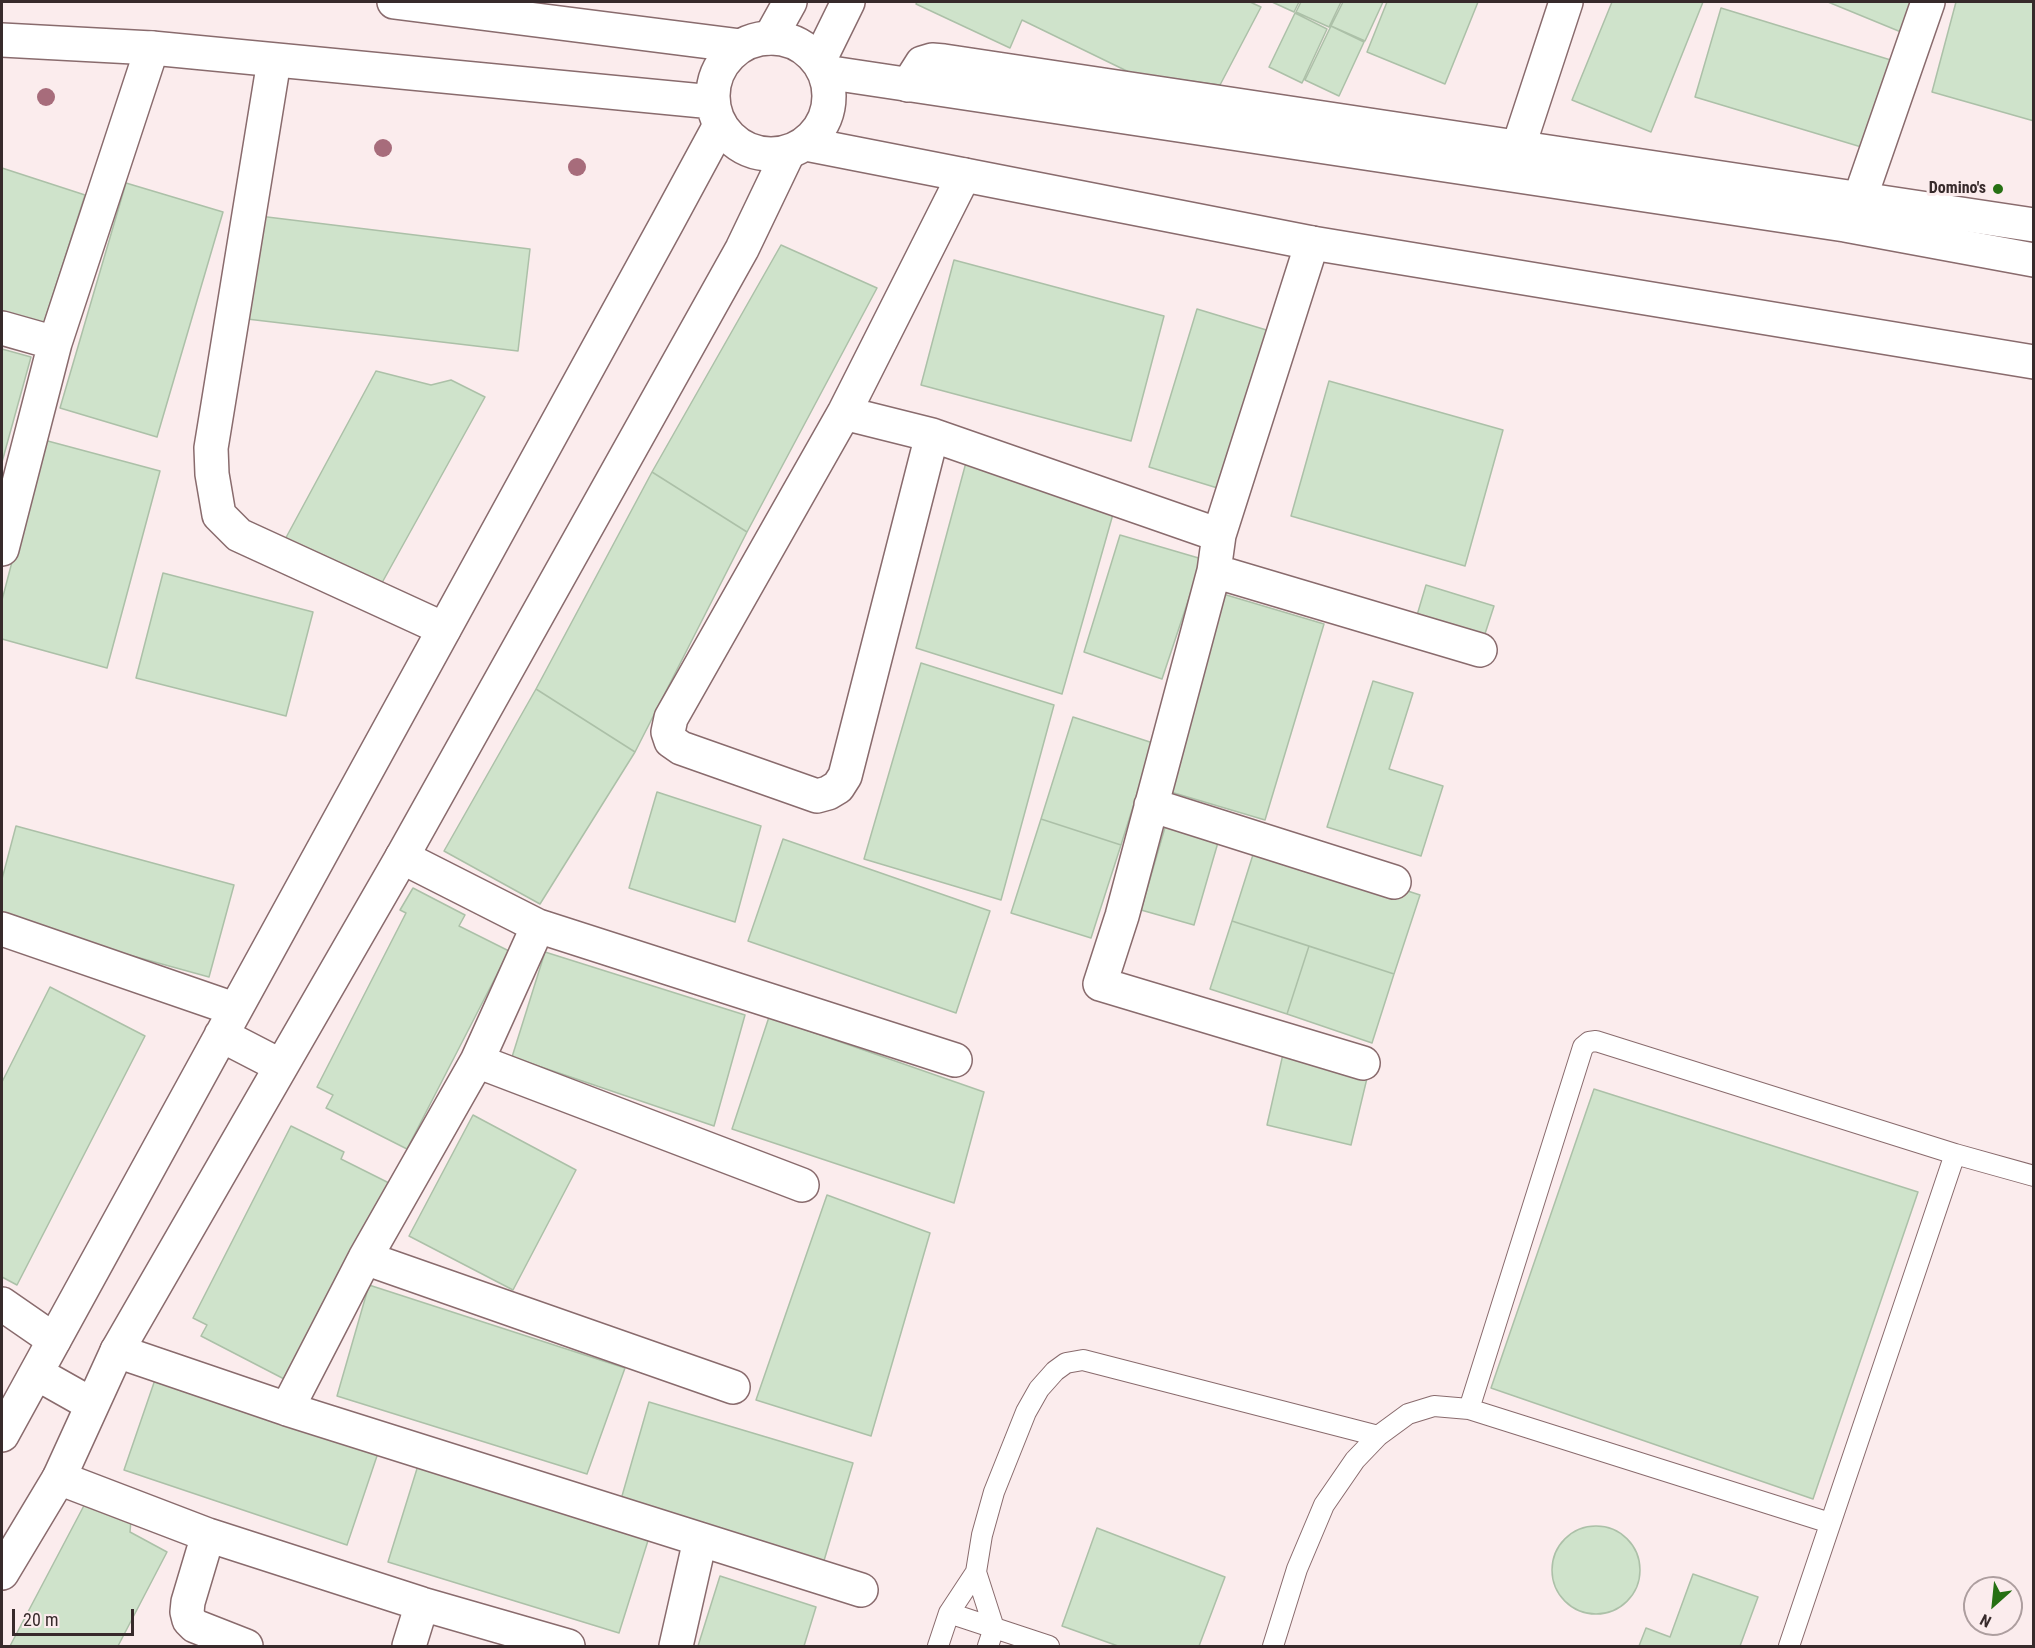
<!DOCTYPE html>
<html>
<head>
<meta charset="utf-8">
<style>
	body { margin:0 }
	#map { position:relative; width:2035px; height:1648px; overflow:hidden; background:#fbeced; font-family:"Roboto Condensed",sans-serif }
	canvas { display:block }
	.frame { position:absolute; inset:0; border:3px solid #372a2b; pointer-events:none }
	.north { position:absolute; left:1963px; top:1576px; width:60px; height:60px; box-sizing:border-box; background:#fbeced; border:2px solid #ad9e9f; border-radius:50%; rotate:207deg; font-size:16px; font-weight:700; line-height:24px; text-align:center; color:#372a2b }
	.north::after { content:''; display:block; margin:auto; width:21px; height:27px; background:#267013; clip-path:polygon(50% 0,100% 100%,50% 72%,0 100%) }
	.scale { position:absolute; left:12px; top:1609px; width:122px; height:27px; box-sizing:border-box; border:3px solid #372a2b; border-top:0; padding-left:8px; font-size:18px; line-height:21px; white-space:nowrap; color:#372a2b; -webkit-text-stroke:4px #fbeced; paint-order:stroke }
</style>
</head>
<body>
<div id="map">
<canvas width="2035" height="1648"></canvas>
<div class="frame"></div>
<div class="north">N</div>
<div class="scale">20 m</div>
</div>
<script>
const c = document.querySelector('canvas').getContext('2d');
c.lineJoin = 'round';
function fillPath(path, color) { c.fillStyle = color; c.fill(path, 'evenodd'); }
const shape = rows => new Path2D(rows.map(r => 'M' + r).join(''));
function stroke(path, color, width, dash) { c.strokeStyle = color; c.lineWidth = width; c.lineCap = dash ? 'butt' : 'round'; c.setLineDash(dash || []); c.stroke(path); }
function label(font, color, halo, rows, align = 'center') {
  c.font = font + ' "Roboto Condensed",sans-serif'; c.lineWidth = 6; c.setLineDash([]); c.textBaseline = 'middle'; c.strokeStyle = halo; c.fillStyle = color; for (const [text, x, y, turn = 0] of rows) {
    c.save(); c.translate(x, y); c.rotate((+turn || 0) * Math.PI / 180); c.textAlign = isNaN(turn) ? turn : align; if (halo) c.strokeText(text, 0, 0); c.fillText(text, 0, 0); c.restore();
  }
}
const building = shape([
	[917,2,1250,2,1261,7,1220,85,1131,73,1022,20,1010,48,916,4,917,2],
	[1272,2,1299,2,1294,12,1272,2],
	[1301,2,1341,2,1329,27,1296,12,1301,2],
	[1343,2,1383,2,1365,41,1331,26,1343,2],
	[1387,2,1478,2,1445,84,1367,52,1387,2],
	[1612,2,1703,2,1651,132,1572,100,1612,2],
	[1828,2,1914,2,1901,32,1828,2],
	[1956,2,2034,2,2034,121,1932,92,1956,2],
	[1721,8,1894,61,1868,149,1695,97,1721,8],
	[1295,13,1327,29,1302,83,1269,67,1295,13],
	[1331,26,1364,42,1339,96,1305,80,1331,26],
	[2,168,85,195,41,332,2,319,2,168],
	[126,183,223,212,157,437,60,408,126,183],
	[259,216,530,249,518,351,247,319,259,216],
	[781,245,877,288,747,532,652,472,781,245],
	[954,260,1164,316,1131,441,921,385,954,260],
	[1197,309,1273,332,1224,490,1149,467,1197,309],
	[2,349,31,357,2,462,2,349],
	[376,371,431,385,451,380,485,397,378,590,282,545,376,371],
	[1329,381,1503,430,1465,566,1291,516,1329,381],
	[44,440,160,471,107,668,2,639,2,600,44,440],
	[968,455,1115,507,1062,694,916,648,968,455],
	[652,472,747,532,635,752,536,689,652,472],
	[1120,535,1202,559,1162,679,1084,652,1120,535],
	[163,573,313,612,286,716,136,678,163,573],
	[1426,585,1494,606,1482,643,1415,622,1426,585],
	[1223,594,1324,624,1265,820,1164,790,1223,594],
	[921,663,1054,705,1001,900,864,859,921,663],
	[1373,681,1413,693,1389,769,1443,786,1421,856,1327,827,1373,681],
	[536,689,635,752,540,904,444,851,536,689],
	[1073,717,1153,743,1121,845,1041,819,1073,717],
	[657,792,761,826,735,922,629,888,657,792],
	[1041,819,1121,845,1091,938,1011,913,1041,819],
	[1166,824,1219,839,1194,925,1141,910,1166,824],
	[16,826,234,885,209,977,2,920,2,879,16,826],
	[783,839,990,911,956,1013,748,941,783,839],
	[1257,842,1420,895,1394,974,1232,921,1257,842],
	[413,888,465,915,459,926,509,951,407,1149,326,1108,333,1095,317,1087,406,913,400,910,413,888],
	[1232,921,1309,946,1287,1014,1210,989,1232,921],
	[1309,946,1394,974,1372,1043,1287,1014,1309,946],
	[545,952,745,1015,714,1126,512,1057,545,952],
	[50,987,145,1036,17,1285,2,1277,2,1082,50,987],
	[769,1017,984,1092,954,1203,732,1129,769,1017],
	[1283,1054,1368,1074,1351,1145,1267,1125,1283,1054],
	[1594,1089,1918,1192,1813,1499,1491,1388,1594,1089],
	[473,1115,576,1170,513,1290,409,1236,473,1115],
	[291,1126,344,1152,341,1159,389,1183,288,1381,201,1336,207,1325,193,1318,291,1126],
	[827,1195,930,1233,871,1436,756,1400,827,1195],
	[369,1285,625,1368,587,1474,337,1396,369,1285],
	[158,1371,380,1447,347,1545,124,1470,158,1371],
	[649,1402,853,1463,823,1564,620,1503,649,1402],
	[420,1459,651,1531,619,1633,388,1562,420,1459],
	[88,1498,131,1520,130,1532,167,1552,118,1646,10,1646,88,1498],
	'1552 1570a44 44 0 1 1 88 0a44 44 0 1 1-88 0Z',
	[1097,1528,1225,1577,1199,1646,1118,1646,1062,1626,1097,1528],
	[1693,1574,1758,1597,1740,1646,1639,1646,1646,1628,1670,1637,1693,1574],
	[720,1576,816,1607,804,1646,698,1646,720,1576]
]);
fillPath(building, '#cfe3cb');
stroke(building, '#acc0a8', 1.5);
const service = shape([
	[1469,1409,1583,1047,1589,1042,1596,1041,1955,1154],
	[976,1572,994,1628,988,1646],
	[949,1613,1049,1646],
	[938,1646,949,1613,976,1572,982,1535,994,1492,1026,1412,1039,1389,1055,1371,1066,1363,1083,1360,1378,1436],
	[1273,1646,1297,1569,1324,1505,1355,1460,1378,1436,1408,1414,1434,1406,1469,1409,1830,1523],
	[1789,1646,1955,1154,2034,1176]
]);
const minor = shape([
	[274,61,211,448,212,474,219,515,239,535,444,629],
	[1518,148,1566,2],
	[1860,198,1928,2],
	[1312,243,1219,535,1214,571,1122,916,1100,984,1363,1063],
	[2,328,55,343],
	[844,413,932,435,1219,535],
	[932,435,845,776,838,787,828,793,817,796,681,748,671,741,668,732,671,718,844,413,964,175],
	[2,549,55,343,152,48],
	[1214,571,1480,650],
	[1151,805,1394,882],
	[402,857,538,926,955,1060],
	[2,929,234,1009],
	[477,1061,802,1185],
	[365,1258,733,1387],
	[2,1304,54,1340],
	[117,1351,287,1409,861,1590],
	[287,1409,365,1258,477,1061,538,926],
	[59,1478,208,1535,422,1604,568,1646],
	[208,1535,188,1602,187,1612,189,1620,195,1626,246,1646],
	[409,1646,422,1604],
	[676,1646,700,1540]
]);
const tertiary = shape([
	[770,38,790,2],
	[819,61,848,2],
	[908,85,922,63,932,60,944,61,2034,225],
	[221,1035,281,1066],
	[36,1373,91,1404],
	[2,1435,667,223,720,125],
	[2,1573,59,1478,117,1351,402,857,742,249,788,153]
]);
const secondary = shape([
	[394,2,741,46],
	'713 96a58 58 0 1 1 116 0a58 58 0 1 1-116 0Z',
	[2,40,152,48,713,102],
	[825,72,1845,225,2034,260],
	[806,144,1312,243,2034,362]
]);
stroke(service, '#896b6d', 22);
stroke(minor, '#896b6d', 36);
stroke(tertiary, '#896b6d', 36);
stroke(secondary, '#896b6d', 36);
stroke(service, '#fff', 20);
stroke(minor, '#fff', 33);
stroke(tertiary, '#fff', 33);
stroke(secondary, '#fff', 33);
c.fillStyle = '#a76c7b';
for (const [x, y] of [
	[46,97],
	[383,148],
	[577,167]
]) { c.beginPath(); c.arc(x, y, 9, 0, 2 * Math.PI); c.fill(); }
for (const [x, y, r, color] of [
	[1998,189,6,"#267013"]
]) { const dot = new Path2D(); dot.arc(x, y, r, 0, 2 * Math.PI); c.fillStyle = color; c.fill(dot); stroke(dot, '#fbeced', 2); }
label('bold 16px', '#372a2b', '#fbeced', [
	["Domino's",1986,189]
], 'right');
</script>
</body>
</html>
